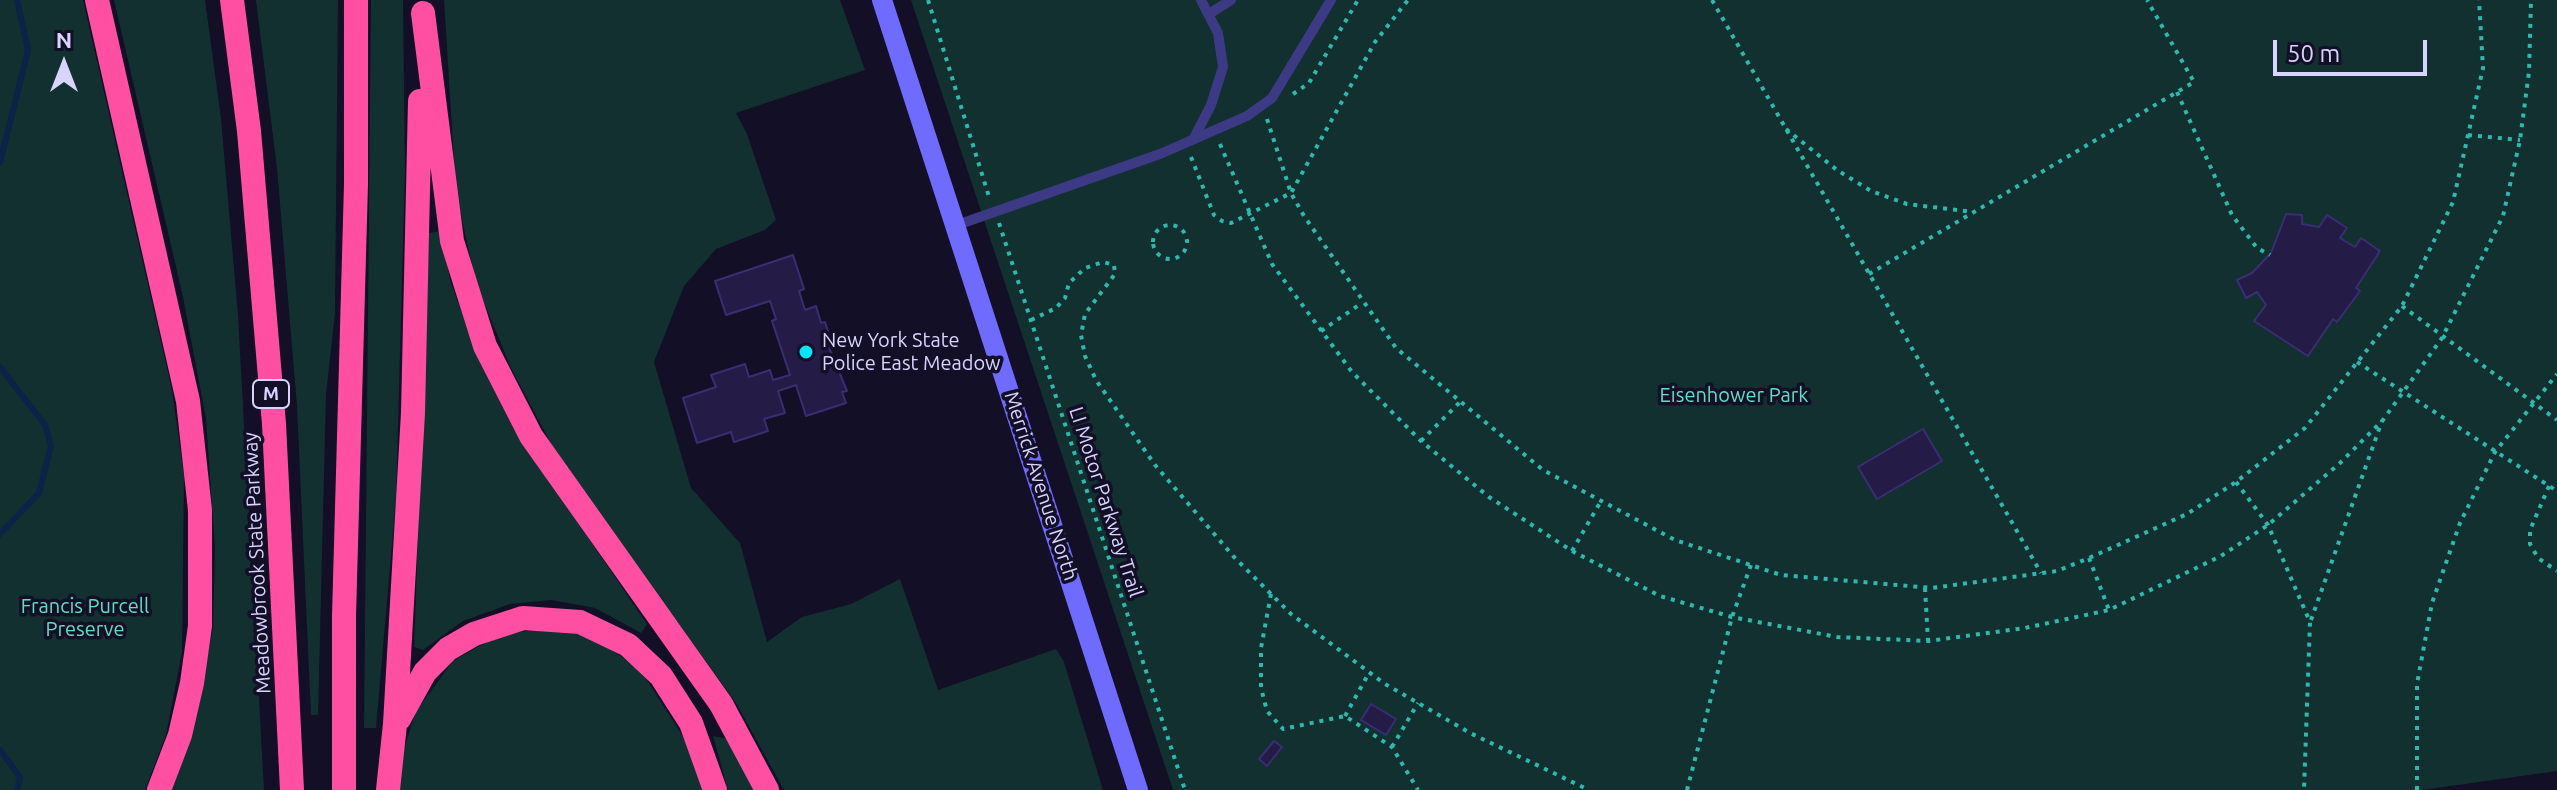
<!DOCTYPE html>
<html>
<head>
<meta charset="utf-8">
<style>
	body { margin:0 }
	#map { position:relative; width:2557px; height:790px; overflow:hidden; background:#130f26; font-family:Ubuntu,sans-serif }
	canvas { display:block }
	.north { position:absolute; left:24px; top:24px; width:80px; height:80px; -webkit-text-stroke:6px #130f26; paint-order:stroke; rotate:0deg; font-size:22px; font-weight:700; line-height:32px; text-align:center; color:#d9d4ff }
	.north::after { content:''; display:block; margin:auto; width:28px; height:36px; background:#d9d4ff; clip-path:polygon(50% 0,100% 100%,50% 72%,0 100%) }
	.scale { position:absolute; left:2273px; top:40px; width:154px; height:36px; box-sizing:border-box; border:4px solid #d9d4ff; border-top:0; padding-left:10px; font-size:24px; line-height:28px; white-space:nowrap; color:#d9d4ff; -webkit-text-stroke:6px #130f26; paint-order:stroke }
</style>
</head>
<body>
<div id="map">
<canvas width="2557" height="790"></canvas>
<div class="north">N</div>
<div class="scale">50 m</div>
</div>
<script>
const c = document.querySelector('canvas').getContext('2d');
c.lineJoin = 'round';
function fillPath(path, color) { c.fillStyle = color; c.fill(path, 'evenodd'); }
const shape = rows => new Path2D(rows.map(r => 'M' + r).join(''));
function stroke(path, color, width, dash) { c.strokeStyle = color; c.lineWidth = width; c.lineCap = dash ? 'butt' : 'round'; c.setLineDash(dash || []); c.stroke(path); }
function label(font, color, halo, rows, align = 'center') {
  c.font = font + ' Ubuntu,sans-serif'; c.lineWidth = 7; c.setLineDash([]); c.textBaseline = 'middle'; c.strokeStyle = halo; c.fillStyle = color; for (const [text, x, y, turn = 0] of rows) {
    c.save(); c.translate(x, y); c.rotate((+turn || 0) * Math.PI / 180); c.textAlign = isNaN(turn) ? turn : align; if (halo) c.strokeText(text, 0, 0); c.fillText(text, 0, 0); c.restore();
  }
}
fillPath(shape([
	[0,0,83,0,172,390,184,476,182,652,166,735,145,790,0,790],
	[114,0,205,0,221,119,238,315,264,790,168,790,194,718,213,629,215,547,206,419,183,297],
	[256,0,338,0,335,313,326,394,318,715,311,715,297,406,277,168],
	[371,0,403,0,405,171,396,497,376,728,364,728],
	[444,0,840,0,865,70,736,113,747,134,776,220,765,230,716,249,684,286,654,362,691,488,740,543,767,642,802,617,851,604,900,579,938,690,1056,649,1064,662,1103,790,784,790,736,703,557,455,511,368,476,283,456,193],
	[911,0,2557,0,2557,771,2422,790,1173,790],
	[441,231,450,280,481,365,514,429,647,624,641,633,595,608,551,600,510,604,463,621,423,650,414,647,429,233],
	[548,628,591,636,640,669,685,740,704,790,396,790,397,772,416,711,453,661,499,635],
	[713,736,730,739,757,790,728,790]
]), '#12302f');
stroke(shape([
	[0,162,28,50,17,0],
	[0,367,45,425,51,446,39,493,0,534],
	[0,750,20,777,17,790]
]), '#0c2248', 6);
const building = shape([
	[2286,214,2302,215,2302,224,2319,227,2327,215,2347,228,2340,238,2355,247,2361,238,2380,251,2356,288,2360,291,2337,322,2333,319,2308,356,2254,321,2266,305,2257,292,2246,298,2237,280,2252,273,2271,253,2286,214],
	[793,255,804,289,799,291,805,310,816,306,821,323,825,322,832,343,828,345,847,391,842,392,846,403,806,416,796,385,778,391,785,413,764,419,768,431,734,442,731,432,697,443,683,398,716,387,711,375,745,364,749,377,770,370,773,380,790,375,772,321,776,319,770,301,726,315,715,281,793,255],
	[1923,429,1942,461,1877,499,1858,467,1923,429],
	[1371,704,1396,719,1386,735,1361,720,1371,704],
	[1274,741,1282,747,1267,766,1259,759,1274,741]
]);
fillPath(building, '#241b47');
stroke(building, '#3b2d73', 2);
stroke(shape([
	[928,0,990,200],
	[1712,0,2041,573],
	[2177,92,2232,215,2257,248,2270,255],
	[1293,94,1309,83,1358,0],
	[1267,119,1291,193,1304,216,1396,348,1543,470,1675,540,1781,575,1932,588,2057,571,2089,558,2187,514,2236,482,2305,428,2402,306,2453,202,2483,68,2479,0],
	[1786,129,1837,170,1871,191,1907,204,1974,212],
	[2468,135,2520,140],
	[1220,144,1272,264,1352,372,1421,441,1489,497,1572,551,1660,596,1732,617,1837,637,1928,641,2025,628,2109,610,2221,556,2268,525,2340,463,2383,420,2442,338,2503,216,2520,140,2529,72,2531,0],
	[1191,157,1214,215,1222,221,1231,223,1291,193,1375,42,1408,0],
	[999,223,1185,790],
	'1153 242a17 17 0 1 1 34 0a17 17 0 1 1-34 0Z',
	[1869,274,2194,82,2147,0],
	[2402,306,2557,420],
	[1031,320,1056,308,1065,298,1069,283,1085,268,1103,262,1114,265,1115,274,1085,314,1081,335,1085,356,1096,380,1155,465,1234,557,1291,614,1385,684,1470,733,1589,790],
	[1321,331,1362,303],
	[2357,362,2557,491],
	[1421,441,1460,402],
	[2236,482,2268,525,2310,622,2304,790],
	[2549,486,2530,530,2530,544,2538,558,2557,571],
	[1572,551,1601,501],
	[2089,558,2109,610],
	[1925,588,1928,641],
	[1271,594,1261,648,1261,688,1267,711,1283,729,1345,716,1392,747,1418,790],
	[2311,620,2382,421],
	[1345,716,1369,673],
	[1392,747,1418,703],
	[1687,790,1732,617,1751,565],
	[2417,790,2417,684,2432,603,2460,523,2495,452,2557,374]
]), '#2fb8b0', 4, [4, 6]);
stroke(shape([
	[1209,14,1231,0],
	[1194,138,1211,105,1223,67,1218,33,1201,0],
	[957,225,1160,154,1247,116,1272,98,1331,0]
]), '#3d3a85', 10);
stroke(shape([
	[882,0,1138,790]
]), '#6f6bff', 20);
stroke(shape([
	[97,0,188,401,200,510,200,626,192,683,180,735,159,790],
	[232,0,249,131,274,424,292,790],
	[423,13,452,241,485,346,531,436,721,704,767,790],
	[399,719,425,672,448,649,474,634,523,618,580,622,628,645,661,676,691,723,715,790],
	[344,790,344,616,356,184,356,0],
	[388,790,395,724,413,413,420,101]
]), '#ff4fa3', 24);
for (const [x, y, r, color] of [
	[806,352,8,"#00e5ff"]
]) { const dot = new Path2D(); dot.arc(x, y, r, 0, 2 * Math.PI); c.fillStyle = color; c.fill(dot); stroke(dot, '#130f26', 3); }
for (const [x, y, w] of [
	[271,394,36]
]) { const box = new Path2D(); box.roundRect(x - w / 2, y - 14, w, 28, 6); c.fillStyle = '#130f26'; c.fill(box); stroke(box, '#d9d4ff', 2); }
label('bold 18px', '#d9d4ff', null, [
	["M",271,394]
]);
label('20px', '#d9d4ff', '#130f26', [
	["New York State",822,340],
	["Police East Meadow",822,363]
], 'left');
label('20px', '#5fe0c0', '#130f26', [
	["Eisenhower Park",1734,395],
	["Francis Purcell",85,606],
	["Preserve",85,629]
]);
label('20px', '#d9d4ff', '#130f26', [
	["Merrick Avenue North",1041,486,72],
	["LI Motor Parkway Trail",1106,502,72],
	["Meadowbrook State Parkway",257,563,-93]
]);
</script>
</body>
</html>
